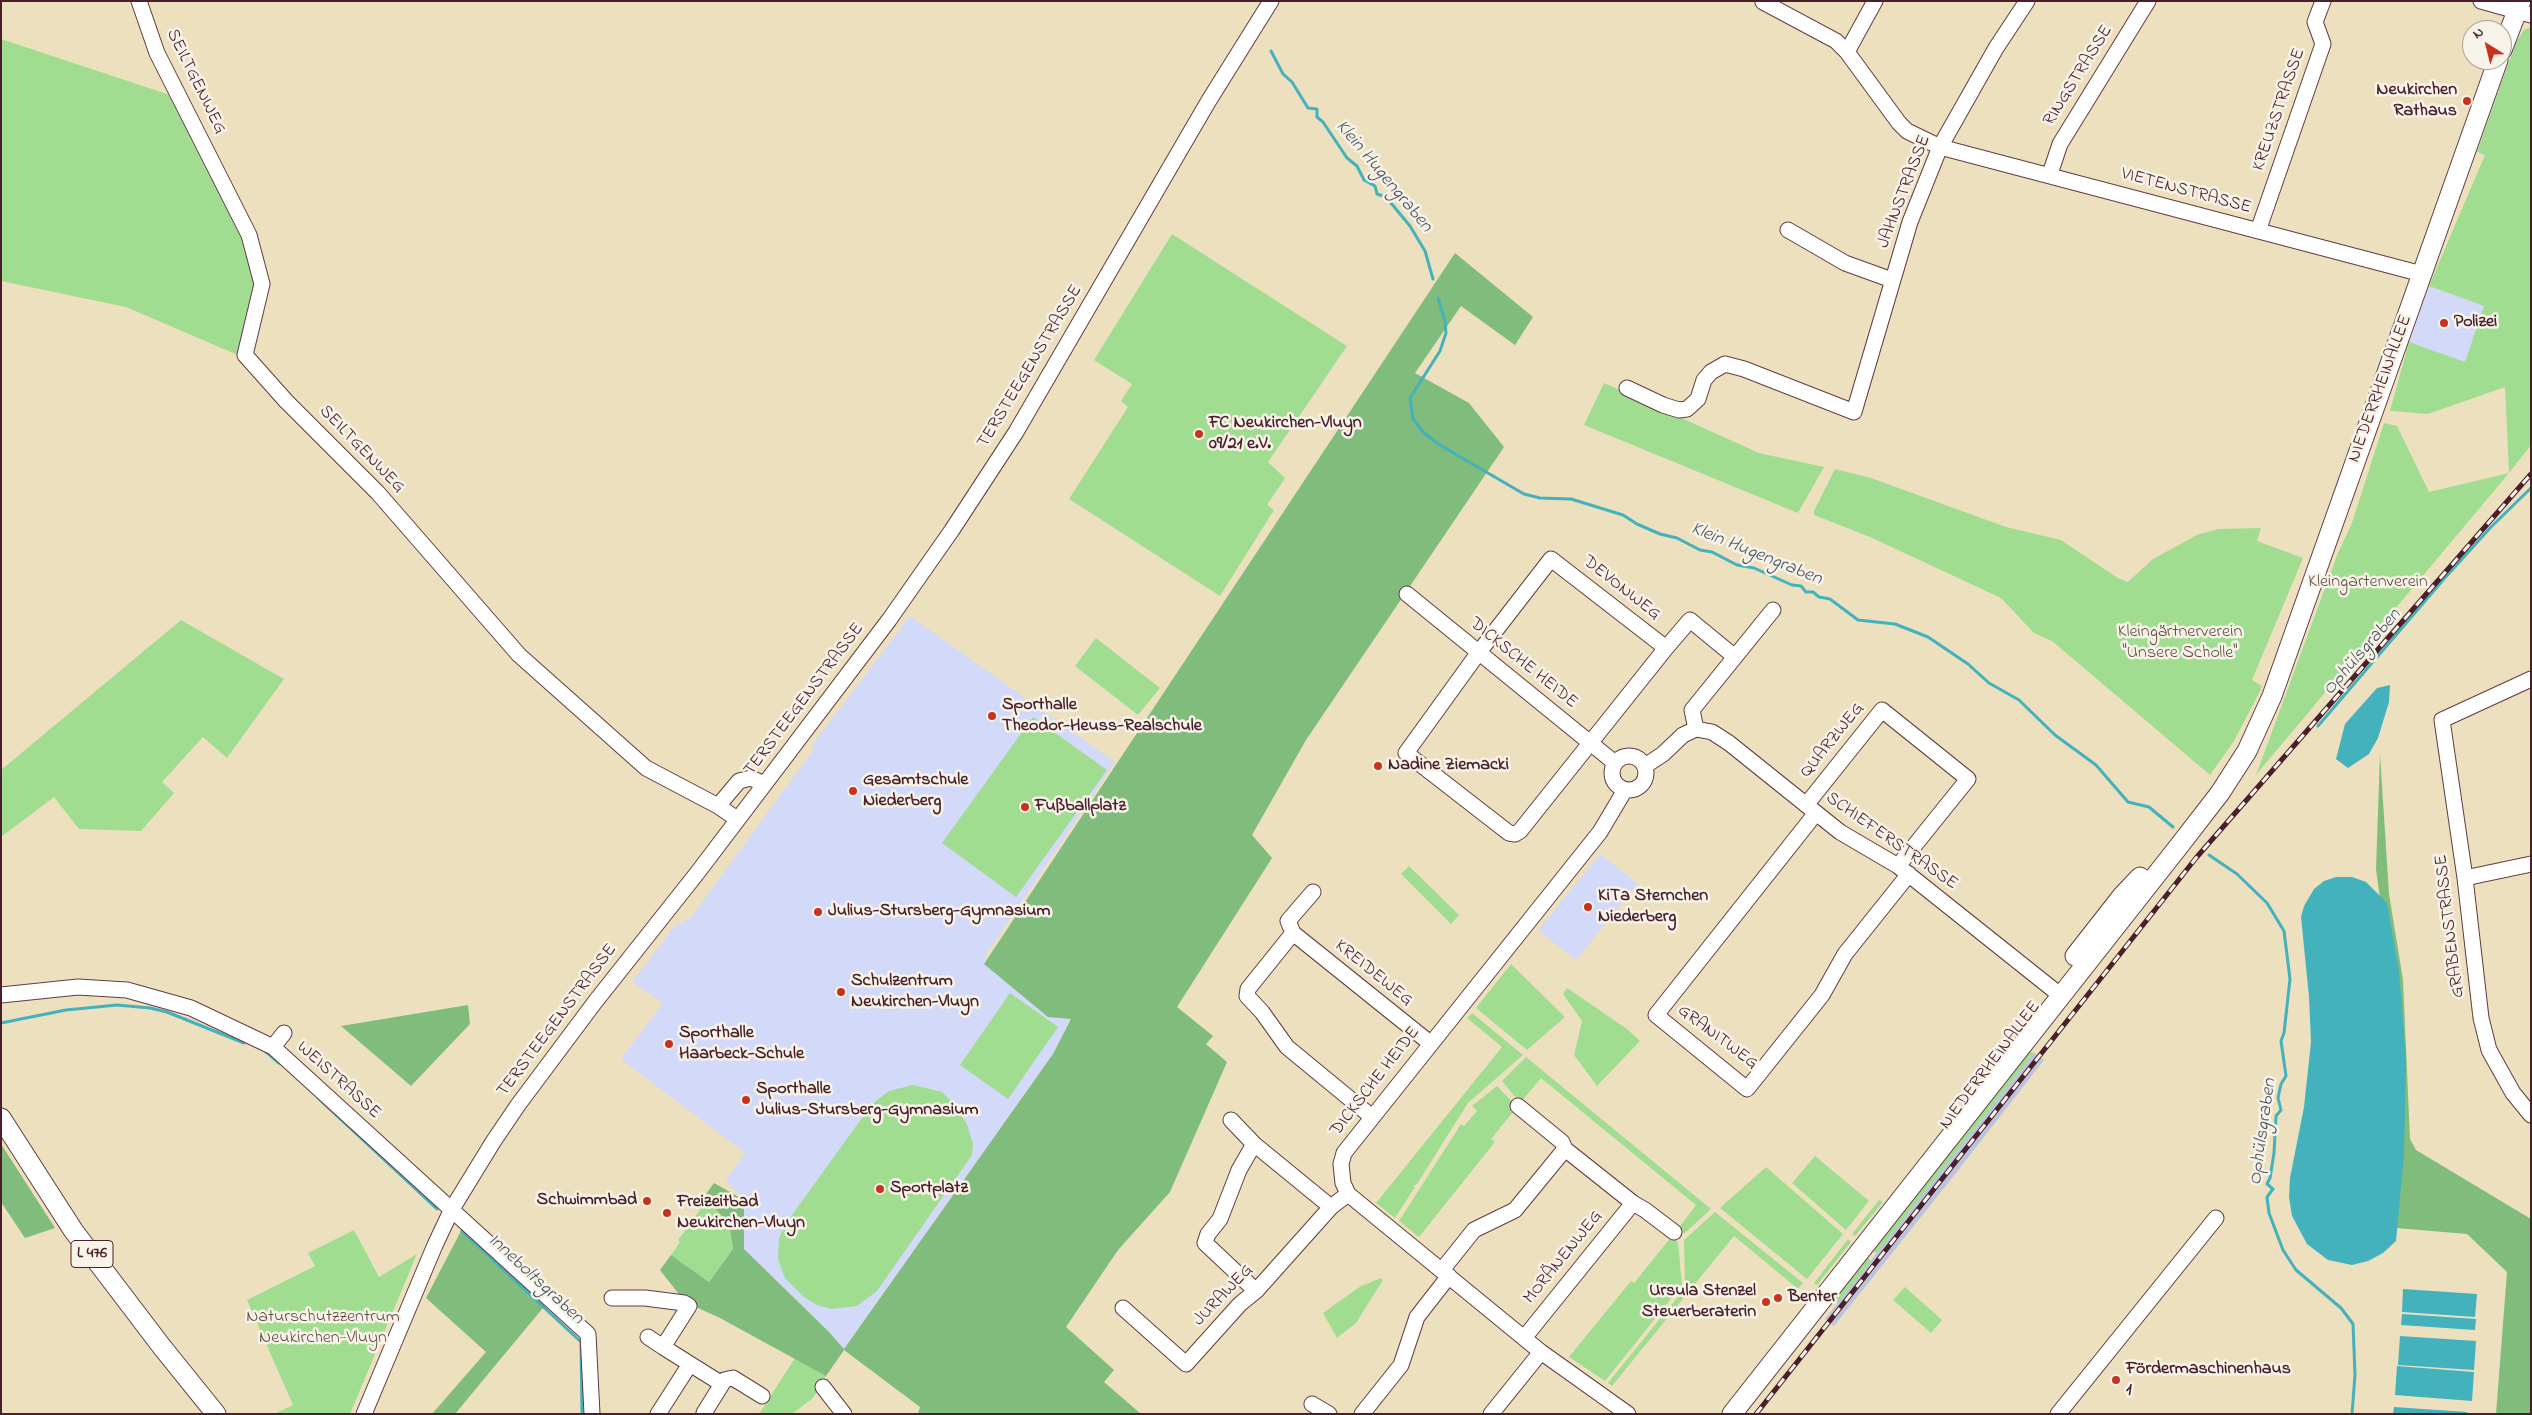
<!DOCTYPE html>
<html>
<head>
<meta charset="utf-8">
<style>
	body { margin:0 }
	#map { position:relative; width:2532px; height:1415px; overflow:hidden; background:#ede0bf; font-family:"Indie Flower",sans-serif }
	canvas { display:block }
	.frame { position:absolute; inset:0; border:2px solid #4a1f2b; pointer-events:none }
	.north { position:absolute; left:2462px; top:20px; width:50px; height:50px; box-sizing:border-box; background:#f7f3e8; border:1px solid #b29e9c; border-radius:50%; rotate:324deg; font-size:14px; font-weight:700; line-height:20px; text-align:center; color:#4a1f2b }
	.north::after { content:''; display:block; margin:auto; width:18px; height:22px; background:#c8321e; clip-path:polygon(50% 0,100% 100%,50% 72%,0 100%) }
</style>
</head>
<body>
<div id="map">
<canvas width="2532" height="1415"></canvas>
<div class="frame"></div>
<div class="north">N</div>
</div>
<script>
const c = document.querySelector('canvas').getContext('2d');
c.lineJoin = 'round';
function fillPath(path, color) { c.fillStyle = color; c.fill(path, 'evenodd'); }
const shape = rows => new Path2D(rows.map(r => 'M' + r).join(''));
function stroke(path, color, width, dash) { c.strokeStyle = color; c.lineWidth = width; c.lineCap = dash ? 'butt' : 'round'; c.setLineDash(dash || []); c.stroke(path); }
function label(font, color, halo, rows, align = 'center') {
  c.font = font + ' "Indie Flower",sans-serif'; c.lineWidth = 5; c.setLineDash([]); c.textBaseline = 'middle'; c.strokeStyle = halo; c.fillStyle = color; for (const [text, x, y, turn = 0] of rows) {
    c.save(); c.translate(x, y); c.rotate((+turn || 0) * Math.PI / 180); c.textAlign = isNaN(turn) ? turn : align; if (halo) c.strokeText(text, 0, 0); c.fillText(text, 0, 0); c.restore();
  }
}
fillPath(shape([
	[2429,286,2484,306,2465,363,2409,342],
	[910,616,1115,762,985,956,1071,1018,1053,1054,843,1350,828,1331,744,1249,744,1200,726,1180,745,1153,621,1059,663,1003,632,982,674,927,690,919,813,750,812,745],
	[1600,854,1638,884,1576,960,1538,930]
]), '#d3d9f9');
fillPath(shape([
	[2034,1053,2044,1060,1952,1178,1834,1326,1825,1319]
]), '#bcc3de');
fillPath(shape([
	[2531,27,2531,445,2509,473,2426,572,2256,775,2338,553,2352,523,2384,423,2397,426,2429,492,2509,473,2505,387,2428,414,2390,411,2409,342,2465,362,2484,306,2429,286,2485,155,2477,152,2516,42,2525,29],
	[1,39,173,96,243,236,256,286,240,356,126,307,1,281],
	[1172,234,1347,346,1268,462,1285,478,1267,505,1274,510,1220,596,1069,499,1128,407,1121,401,1132,384,1094,360],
	[1604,383,1759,453,1824,467,1798,513,1584,425],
	[1835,469,1871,478,2006,527,2061,540,2118,578,2128,582,2153,559,2197,535,2218,529,2261,528,2257,541,2303,558,2252,680,2262,686,2259,693,2234,741,2210,775,2052,641,2034,633,2001,598,1870,537,1814,515,1814,511],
	[181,620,284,679,227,758,203,737,162,782,174,793,141,831,79,829,54,797,1,837,1,770],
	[1096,638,1160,688,1138,715,1075,666],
	[1033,717,1107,770,1016,897,942,843],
	[1409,866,1459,915,1451,924,1401,874],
	[1511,964,1565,1017,1527,1050,1476,1008],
	[1567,988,1627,1029,1640,1041,1597,1086,1574,1055,1582,1021,1563,994],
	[1010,993,1058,1027,1008,1099,960,1065],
	[1472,1013,1523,1055,1468,1103,1417,1184,1413,1186,1415,1187,1395,1218,1376,1203,1502,1047,1467,1018],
	[2024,1048,2034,1053,1877,1253,1870,1250],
	[1526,1057,1711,1209,1685,1233,1681,1233,1677,1230,1696,1205,1541,1078,1520,1103,1502,1081],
	[913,1085,942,1092,952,1102,967,1124,973,1144,972,1155,877,1291,857,1306,831,1309,817,1305,804,1297,785,1278,778,1259,779,1238,787,1222,872,1104,889,1091],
	[1497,1086,1517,1107,1491,1139,1495,1142,1419,1237,1399,1221,1461,1124,1464,1126,1477,1111,1472,1106],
	[1815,1156,1869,1201,1846,1230,1792,1183],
	[1766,1167,1843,1234,1807,1279,1720,1208],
	[704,1197,729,1223,733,1249,709,1282,671,1255,680,1242,678,1240,700,1210,699,1204],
	[1879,1200,1883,1202,1855,1236,1852,1234],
	[1715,1212,1803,1283,1798,1289,1734,1236,1612,1386,1608,1383,1685,1288,1684,1240],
	[354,1230,379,1277,417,1254,350,1414,274,1414,293,1405,247,1300,315,1266,308,1253],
	[1672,1236,1678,1242,1682,1285,1605,1381,1569,1357,1631,1281,1634,1283],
	[1848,1239,1851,1242,1817,1285,1814,1283],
	[1867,1257,1871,1261,1838,1303,1828,1295],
	[1381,1278,1383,1280,1356,1323,1337,1338,1323,1313,1361,1286],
	[1905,1287,1942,1320,1931,1333,1893,1300],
	[795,1358,826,1376,813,1398,792,1414,759,1414]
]), '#a1dd91');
fillPath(shape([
	[1455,253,1533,317,1515,345,1461,306,1415,373,1469,403,1504,447,1306,740,1252,835,1272,858,1177,1007,1213,1036,1206,1044,1227,1062,1170,1192,1118,1250,1066,1327,1114,1370,1104,1382,1141,1414,918,1414,920,1407,844,1350,826,1376,720,1318,685,1302,660,1270,671,1255,709,1282,733,1249,729,1223,704,1197,714,1183,744,1200,744,1249,828,1331,844,1349,1053,1054,1071,1019,1048,1017,984,964],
	[2380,754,2389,894,2403,980,2410,1139,2416,1150,2531,1219,2531,1414,2496,1414,2507,1272,2467,1234,2396,1228,2392,985,2376,869],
	[468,1005,470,1024,411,1086,341,1026],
	[1,1144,55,1228,25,1238,1,1202],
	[462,1229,547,1303,455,1414,432,1414,486,1352,426,1298]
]), '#80bc7b');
fillPath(shape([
	[2390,685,2389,702,2378,738,2369,754,2348,768,2336,759,2345,724,2377,688],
	[2336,877,2352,877,2366,882,2387,903,2399,971,2406,1057,2404,1154,2396,1241,2383,1253,2368,1261,2352,1265,2328,1260,2307,1244,2292,1216,2289,1197,2290,1178,2304,1107,2311,1042,2309,997,2301,917,2304,906,2314,889,2324,881],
	[2403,1289,2477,1294,2475,1317,2402,1312],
	[2402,1314,2476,1319,2475,1330,2401,1325],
	[2400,1336,2476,1341,2474,1370,2398,1365],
	[2397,1366,2474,1372,2472,1401,2395,1395],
	[2394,1407,2467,1412,2467,1414,2393,1414]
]), '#43b2bd');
stroke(shape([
	[1271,51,1283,74,1292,82,1308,108,1317,109,1317,117,1323,122,1347,158,1357,166,1364,180,1375,186,1377,194,1386,197,1410,226,1425,251,1433,279],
	[1438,298,1445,321,1446,333,1440,351,1410,398,1413,419,1422,431,1438,444,1524,494,1540,498,1571,499,1623,515,1637,524,1660,534,1677,538,1700,550,1712,552,1737,565,1754,568,1792,585,1801,586,1806,592,1813,592,1819,597,1830,599,1858,620,1895,624,1928,637,1968,664,1989,683,2019,700,2055,735,2096,765,2128,802,2149,807,2173,827],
	[2318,726,2443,580,2491,527,2531,488],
	[2209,855,2237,874,2267,903,2284,931,2290,979,2284,1033,2281,1041,2286,1076,2281,1084,2278,1098,2281,1110,2276,1116,2274,1153,2270,1178,2267,1184,2273,1189,2267,1197,2269,1213,2283,1250,2296,1270,2341,1308,2353,1324,2355,1375,2352,1414],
	[1,1023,66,1010,117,1005,150,1008,167,1012,244,1043],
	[265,1051,279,1063],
	[319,1099,437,1209],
	[462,1231,581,1342,582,1414]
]), '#43b2bd', 3);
const minor = shape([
	[139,1,157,53,249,235,262,284,245,355,286,401,378,493,519,655,646,768,718,806,737,819],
	[2481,1,2531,15],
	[1763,2,1836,41,1847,52,1899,123,1907,131,1940,147,2422,274],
	[1847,52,1875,1],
	[2050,174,2060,144,2148,1],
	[1788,230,1845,263,1892,280],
	[2258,231,2323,44,2315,22,2323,1],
	[1627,388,1663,405,1679,410,1687,409,1698,399,1704,380,1711,372,1725,364,1744,369,1854,412,1910,222,1940,147,1996,48,2027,1],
	[1551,559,1666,648,1520,831,1515,834,1509,833,1406,753,1479,652,1551,559],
	[1407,594,1615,763],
	[1666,648,1690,620,1735,657],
	[2531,679,2442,720,2465,878,2481,1018,2489,1050,2513,1093,2531,1115],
	[1696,729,1692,710,1773,610],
	'1612 773a17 17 0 1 1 34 0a17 17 0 1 1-34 0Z',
	[1645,766,1663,754,1683,735,1696,729,1712,732,1729,743,1840,832,1898,866,2060,995],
	[1625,790,1600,832,1344,1153,1341,1164,1343,1183,1348,1194,1541,1352,1628,1414],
	[1806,805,1882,710,1968,779,1898,866],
	[718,806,739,781,751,778,764,784],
	[1816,813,1656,1015,1747,1089,1822,995,1845,954,1909,874],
	[2465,878,2531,864],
	[1313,892,1288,921,1293,933,1430,1043],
	[1293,933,1248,989,1247,996,1262,1012,1287,1047,1372,1117],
	[1,995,78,987,127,990,191,1008,273,1047,588,1334,592,1414],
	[273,1047,284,1033],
	[1518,1106,1562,1142,1565,1149,1633,1203,1524,1338],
	[1231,1120,1254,1144,1331,1207],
	[1254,1144,1239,1170,1220,1219,1208,1234,1205,1243,1256,1291],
	[1633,1203,1645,1210,1674,1232],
	[1442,1270,1474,1230,1515,1210,1565,1149],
	[612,1298,645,1298,684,1303,689,1306,663,1347,690,1364,658,1414],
	[1123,1308,1186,1364,1240,1304,1256,1291,1331,1207,1348,1194],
	[648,1337,663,1347],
	[690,1364,722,1384,704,1413],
	[722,1384,724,1380,733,1378,762,1396],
	[823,1387,844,1414],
	[1312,1404,1329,1414],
	[364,1414,435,1245,452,1209,493,1142,518,1105,595,1002,698,872,889,620,952,530,1016,432,1208,102,1271,1],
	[1362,1414,1401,1365,1417,1317,1449,1276],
	[1491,1414,1541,1352],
	[2058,1414,2216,1218]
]);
const major = shape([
	[2502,50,2521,1],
	[2075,956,2122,896,2140,877],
	[1,1118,73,1230,162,1347,216,1414],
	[1732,1414,2179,846,2220,793,2247,751,2272,696,2498,60]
]);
stroke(minor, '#623c41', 17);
stroke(major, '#623c41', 21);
stroke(minor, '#fff', 15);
stroke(major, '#fff', 19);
const rail = shape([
	[1756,1414,2196,858,2531,474]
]);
stroke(rail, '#4a1f2b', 5);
stroke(rail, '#f7f3e8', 3, [9]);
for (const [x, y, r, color] of [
	[2467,101,5,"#c8321e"],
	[2444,323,5,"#c8321e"],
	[1199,434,5,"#c8321e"],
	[992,716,5,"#c8321e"],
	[1378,766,5,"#c8321e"],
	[853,791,5,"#c8321e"],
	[1025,807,5,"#c8321e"],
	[1588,907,5,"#c8321e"],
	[818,912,5,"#c8321e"],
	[841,992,5,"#c8321e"],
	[669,1044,5,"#c8321e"],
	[746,1100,5,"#c8321e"],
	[880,1189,5,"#c8321e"],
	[647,1201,5,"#c8321e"],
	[667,1213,5,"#c8321e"],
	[1778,1298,5,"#c8321e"],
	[1766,1302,5,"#c8321e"],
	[2116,1380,5,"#c8321e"]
]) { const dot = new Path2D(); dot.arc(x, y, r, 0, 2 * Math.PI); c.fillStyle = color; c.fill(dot); stroke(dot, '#f7f3e8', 2); }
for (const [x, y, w] of [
	[92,1254,42]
]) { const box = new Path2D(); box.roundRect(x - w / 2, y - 13.5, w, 27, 4); c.fillStyle = '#f7f3e8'; c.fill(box); stroke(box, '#4a1f2b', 1); }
label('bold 16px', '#4a1f2b', null, [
	["L 476",92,1254]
]);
label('18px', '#4a1f2b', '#f7f3e8', [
	["RINGSTRASSE",2079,76,-58],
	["SEILTGENWEG",195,82,64],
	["KREUZSTRASSE",2280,110,-71],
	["JAHNSTRASSE",1905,192,-69],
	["VIETENSTRASSE",2186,192,15],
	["TERSTEEGENSTRASSE",1031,367,-59],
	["NIEDERRHEINALLEE",2381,389,-70],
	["SEILTGENWEG",361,450,46],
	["DEVONWEG",1621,589,38],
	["DICKSCHE HEIDE",1523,664,39],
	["TERSTEEGENSTRASSE",805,700,-53],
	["QUARZWEG",1833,741,-51],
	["SCHIEFERSTRASSE",1891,842,35],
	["GRABENSTRASSE",2451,926,-97],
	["KREIDEWEG",1373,974,39],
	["TERSTEEGENSTRASSE",558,1021,-53],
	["GRANITWEG",1717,1038,37],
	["NIEDERRHEINALLEE",1991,1066,-53],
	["WEISTRASSE",338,1081,42],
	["DICKSCHE HEIDE",1376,1082,-52],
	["MORÄNENWEG",1564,1258,-51],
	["JURAWEG",1224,1296,-46]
]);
label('bold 18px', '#4a1f2b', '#f7f3e8', [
	["Neukirchen",2457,91,"right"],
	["Rathaus",2457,112,"right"],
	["Polizei",2454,323],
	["FC Neukirchen-Vluyn",1209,424],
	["09/21 e.V.",1209,445],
	["Sporthalle",1002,706],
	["Theodor-Heuss-Realschule",1002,727],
	["Nadine Ziemacki",1388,766],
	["Gesamtschule",863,781],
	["Niederberg",863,802],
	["Fußballplatz",1035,807],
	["KiTa Sternchen",1598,897],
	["Niederberg",1598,918],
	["Julius-Stursberg-Gymnasium",828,912],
	["Schulzentrum",851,982],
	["Neukirchen-Vluyn",851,1003],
	["Sporthalle",679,1034],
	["Haarbeck-Schule",679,1055],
	["Sporthalle",756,1090],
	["Julius-Stursberg-Gymnasium",756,1111],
	["Sportplatz",890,1189],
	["Schwimmbad",637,1201,"right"],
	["Freizeitbad",677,1203],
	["Neukirchen-Vluyn",677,1224],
	["Ursula Stenzel",1756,1292,"right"],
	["Steuerberaterin",1756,1313,"right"],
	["Benter",1788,1298],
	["Fördermaschinenhaus",2126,1370],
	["1",2126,1391]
], 'left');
label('18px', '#604e44', '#f7f3e8', [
	["Kleingartenverein",2368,583],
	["Kleingärtnerverein",2180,633],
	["\"Unsere Scholle\"",2180,654],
	["Naturschutzzentrum",323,1318],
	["Neukirchen-Vluyn",323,1339]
]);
label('italic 19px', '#48525e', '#f7f3e8', [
	["Klein Hugengraben",1383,177,50],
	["Klein Hugengraben",1756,555,22],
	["Ophülsgraben",2363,653,-49],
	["Ophülsgraben",2264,1132,-82],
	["Inneboltsgraben",535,1280,43]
]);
</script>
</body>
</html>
